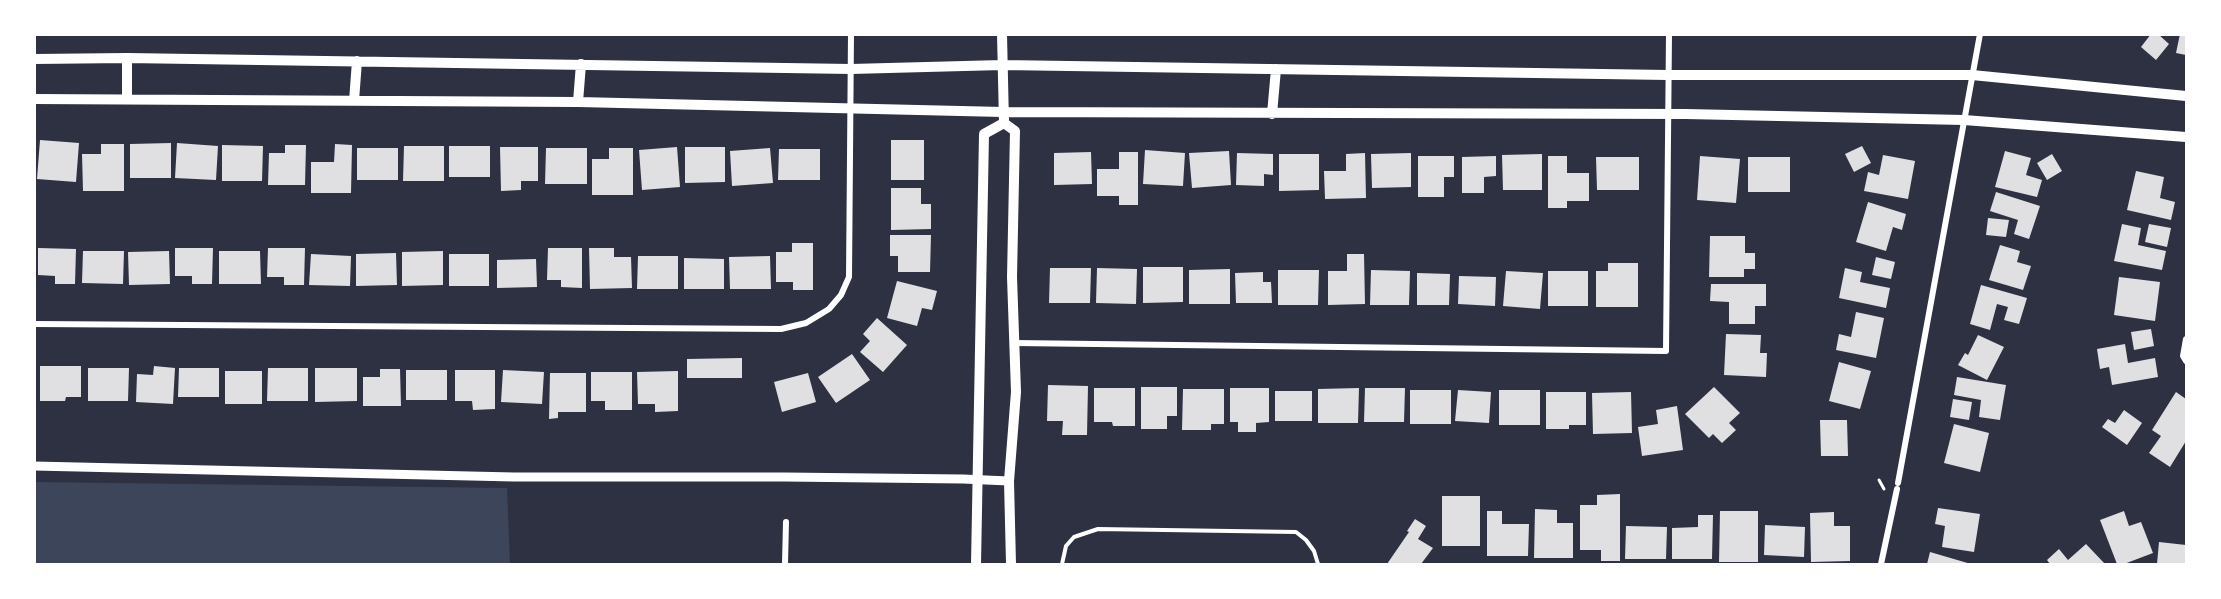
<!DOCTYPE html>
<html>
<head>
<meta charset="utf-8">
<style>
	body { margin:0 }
	#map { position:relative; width:2221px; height:599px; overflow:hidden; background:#2d3142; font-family:Mulish,sans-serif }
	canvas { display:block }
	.frame { position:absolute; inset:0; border:36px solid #fff; pointer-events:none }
</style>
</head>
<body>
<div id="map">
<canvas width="2221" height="599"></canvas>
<div class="frame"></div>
</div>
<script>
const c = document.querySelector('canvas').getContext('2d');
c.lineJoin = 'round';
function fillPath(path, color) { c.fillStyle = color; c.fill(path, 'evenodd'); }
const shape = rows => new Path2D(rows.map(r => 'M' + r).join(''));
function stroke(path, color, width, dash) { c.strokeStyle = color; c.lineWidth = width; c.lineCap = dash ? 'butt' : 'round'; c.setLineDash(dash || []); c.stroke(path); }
fillPath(shape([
	[35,482,507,488,510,564,35,564]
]), '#3c4559');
fillPath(shape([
	[2151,34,2158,34,2169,44,2156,60,2141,47],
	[2180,34,2186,34,2186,55,2176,53],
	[40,140,79,143,76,182,37,179],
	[891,140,924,140,924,180,891,180],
	[171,143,171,178,130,178,130,144],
	[177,143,218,146,216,180,175,178],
	[101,144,124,144,124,191,83,191,82,154,101,154],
	[335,144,352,145,351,193,311,193,311,162,334,162],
	[222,145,263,146,262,181,222,181],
	[285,145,306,145,305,185,268,185,269,153,285,153],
	[404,146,444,146,444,181,403,181],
	[449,146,490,146,490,177,449,177],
	[1862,146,1871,163,1854,172,1845,154],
	[500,147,538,147,538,181,521,181,521,190,501,191],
	[677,147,680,187,642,190,639,150],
	[685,147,725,147,725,182,685,183],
	[357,148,398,148,398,180,357,180],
	[546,148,587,148,587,184,545,184],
	[609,148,633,148,633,195,592,195,592,159,609,159],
	[770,148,773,183,732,186,730,151],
	[779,149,820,149,820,180,778,180],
	[1145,150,1185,153,1183,186,1143,184],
	[1229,151,1231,185,1192,188,1189,153],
	[2005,151,2031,158,2026,175,2042,180,2037,197,1995,187],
	[1091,152,1092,184,1054,185,1054,153],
	[1119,152,1138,152,1138,205,1119,205,1119,196,1097,196,1097,169,1119,169],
	[1237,153,1273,154,1273,175,1264,174,1264,186,1236,185],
	[1365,153,1366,198,1325,199,1324,171,1346,171,1346,154],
	[1411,153,1411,187,1372,188,1371,154],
	[1279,154,1319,154,1319,190,1279,191],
	[1542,154,1542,190,1503,190,1502,155],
	[2052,154,2062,171,2047,180,2037,163],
	[1883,155,1915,161,1908,199,1864,191,1868,172,1879,175],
	[1418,156,1454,156,1454,177,1444,177,1444,197,1418,197],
	[1496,156,1496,176,1484,177,1484,193,1462,193,1462,157],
	[1548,156,1567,156,1567,173,1589,173,1589,201,1567,201,1567,208,1548,208],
	[1700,156,1740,159,1736,203,1697,200],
	[1596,157,1639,157,1639,190,1597,190],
	[1748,157,1790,157,1790,192,1748,192],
	[2136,171,2164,177,2160,198,2175,202,2171,220,2127,210],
	[891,188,921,188,921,204,931,204,931,229,891,230],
	[1996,192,2040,206,2029,239,2014,234,2018,220,1990,211],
	[1868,202,1906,214,1902,230,1893,227,1886,251,1856,242],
	[1988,218,2009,220,2006,237,1986,235],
	[2122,224,2141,228,2138,245,2166,251,2162,270,2114,261],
	[2149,224,2171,228,2167,247,2145,242],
	[890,235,931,235,930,272,898,272,898,256,890,256],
	[1710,236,1745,236,1745,253,1755,253,1755,269,1744,269,1744,277,1709,277],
	[792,243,813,243,813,290,793,290,793,282,776,282,776,252,792,252],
	[2000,245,2020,251,2017,262,2031,266,2023,290,1989,280],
	[38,248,76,249,75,284,55,284,55,276,38,275],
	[175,248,213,248,212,284,192,284,192,276,175,276],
	[268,248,305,248,304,285,284,285,284,277,267,277],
	[548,248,582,248,582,288,561,287,561,280,547,280],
	[589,248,614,248,614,257,631,257,632,288,590,289],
	[83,251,124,251,123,284,82,283],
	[169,251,170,284,129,285,128,252],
	[219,251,260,251,261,284,219,284],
	[443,251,443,285,402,286,402,252],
	[396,253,397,285,356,286,356,254],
	[311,254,351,256,350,286,309,285],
	[449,254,489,254,489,286,449,286],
	[1347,254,1364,254,1365,304,1328,305,1328,271,1347,271],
	[638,256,678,256,678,289,637,289],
	[770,256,771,289,730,289,729,257],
	[1876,257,1895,262,1891,279,1872,275],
	[684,258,724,259,724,289,684,289],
	[536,259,537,287,497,288,497,260],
	[1608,263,1638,263,1638,307,1596,307,1596,271,1608,271],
	[1143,267,1183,267,1183,302,1143,303],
	[1050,268,1091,268,1090,303,1049,303],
	[1097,268,1137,269,1136,304,1096,303],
	[1845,268,1862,272,1860,282,1890,288,1886,308,1839,298],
	[1230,269,1230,304,1189,304,1189,270],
	[1278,270,1319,270,1318,305,1278,305],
	[1371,270,1410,271,1409,305,1370,305],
	[1506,271,1543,273,1540,309,1503,306],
	[1548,271,1588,271,1588,306,1548,306],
	[1263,272,1263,282,1271,282,1272,303,1236,303,1235,273],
	[1417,273,1450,274,1449,305,1417,305],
	[1459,276,1496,277,1495,306,1458,304],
	[2119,277,2160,282,2155,321,2114,315],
	[897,281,937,291,932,310,922,308,917,326,887,318],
	[1711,284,1766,284,1766,306,1755,306,1755,324,1729,324,1729,302,1710,301],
	[1981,285,2027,298,2019,324,2004,320,2008,307,1997,304,1990,330,1970,324],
	[1856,312,1884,318,1876,358,1836,350,1839,334,1851,337],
	[877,318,907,345,883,372,860,352,870,341,863,334],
	[2151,329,2154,346,2134,350,2131,332],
	[1726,334,1761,335,1760,353,1767,353,1766,377,1724,375],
	[1978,335,2004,347,1987,380,1958,365,1965,353,1968,355],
	[2125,344,2128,363,2155,358,2158,377,2112,385,2109,367,2100,369,2097,349],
	[852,354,870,380,836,403,818,377],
	[742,358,742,378,687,378,687,359],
	[1839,362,1871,371,1860,409,1829,401],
	[40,366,81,366,81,397,66,397,65,401,40,401],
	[154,366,175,368,173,404,136,402,137,374,153,375],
	[88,368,129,368,128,401,88,401],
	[179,368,219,368,219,397,178,397],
	[268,368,308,368,308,401,267,401],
	[315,368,357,368,357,401,315,402],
	[380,369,400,369,401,406,363,406,363,377,380,377],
	[406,370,447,370,447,400,406,400],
	[455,370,495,370,495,409,473,410,472,401,455,401],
	[503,370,544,372,542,404,501,402],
	[225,371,262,371,262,404,225,404],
	[678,371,678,411,655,412,655,404,638,404,637,372],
	[591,372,632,372,632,410,605,410,605,401,591,401],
	[550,373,586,373,586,412,558,412,558,418,549,419],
	[808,373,816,402,782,412,774,382],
	[1957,377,2006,385,2000,420,1979,417,1981,400,1954,395],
	[1048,385,1088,386,1087,435,1062,435,1063,421,1047,421],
	[1141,387,1177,387,1177,416,1167,416,1167,429,1141,429],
	[1714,387,1740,413,1729,423,1736,430,1722,443,1713,434,1709,438,1685,414],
	[1094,388,1135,388,1135,426,1113,426,1112,422,1094,422],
	[1230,388,1269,388,1269,422,1256,423,1256,432,1238,432,1238,422,1230,422],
	[1359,388,1358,423,1318,423,1318,389],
	[1365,388,1405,388,1404,422,1364,422],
	[1183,389,1224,389,1224,424,1211,424,1211,430,1182,430],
	[1410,390,1451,390,1451,424,1410,424],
	[1458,390,1491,392,1489,423,1455,421],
	[1499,390,1540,390,1540,425,1499,425],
	[1275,391,1312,391,1312,421,1275,421],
	[1546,392,1586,392,1586,425,1569,425,1569,429,1546,429],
	[1631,392,1632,433,1593,434,1592,393],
	[2176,392,2186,399,2186,441,2170,467,2149,453,2161,436,2152,430],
	[1953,399,1972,402,1969,420,1950,417],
	[1677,406,1683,450,1642,456,1638,427,1658,424,1656,410],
	[2124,410,2142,423,2127,445,2102,427,2108,419,2115,423],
	[1820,420,1847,420,1848,456,1821,456],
	[1954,424,1989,433,1980,472,1944,463],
	[1620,494,1620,561,1601,561,1601,550,1580,550,1580,505,1597,505,1597,495],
	[1442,496,1480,496,1480,546,1442,546],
	[1938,508,1980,514,1974,552,1942,547,1945,526,1935,524],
	[1535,509,1557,510,1557,523,1573,523,1573,558,1534,558],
	[1487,511,1502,511,1502,524,1529,524,1528,556,1487,556],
	[1720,511,1758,511,1758,562,1719,562],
	[2124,511,2129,526,2141,522,2153,553,2124,564,2117,564,2100,520],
	[1834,512,1834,526,1850,526,1850,561,1811,562,1810,513],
	[1698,515,1713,515,1712,559,1672,559,1672,528,1698,527],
	[1415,519,1426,526,1418,539,1433,548,1421,564,1387,564,1409,532,1407,531],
	[1765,525,1805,527,1804,557,1764,555],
	[1626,526,1667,527,1666,559,1625,559],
	[2159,542,2186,545,2186,564,2157,564],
	[2086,544,2105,564,2050,564,2047,560,2059,549,2068,560],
	[1930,552,1971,564,1927,564]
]), '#e0e0e3');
stroke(shape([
	[1879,480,1884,489]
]), '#fff', 3);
stroke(shape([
	[1062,564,1066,546,1074,537,1098,529,1296,532,1306,540,1314,551,1318,564]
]), '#fff', 4);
stroke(shape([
	[34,324,781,329,806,323,829,309,841,295,849,277,851,34],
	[2186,339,2183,356,2186,361],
	[1014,343,1666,351,1669,34],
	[1898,483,1980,34],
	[785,564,786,522],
	[1881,564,1897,489]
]), '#fff', 6);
stroke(shape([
	[34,466,514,477,784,477,963,479,1009,481]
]), '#fff', 9);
stroke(shape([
	[127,58,127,99],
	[34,59,127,58,851,69,1002,65,1668,75,1972,75,2186,96],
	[34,99,578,102,1003,112,1686,114,1964,120,2186,137],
	[354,101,357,61],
	[578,102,581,64],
	[1272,114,1276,69],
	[1004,118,1004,123,1015,131,1012,277,1016,392,1009,481,1011,564],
	[976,564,984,134,1004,123,1002,34]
]), '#fff', 10);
</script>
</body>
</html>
